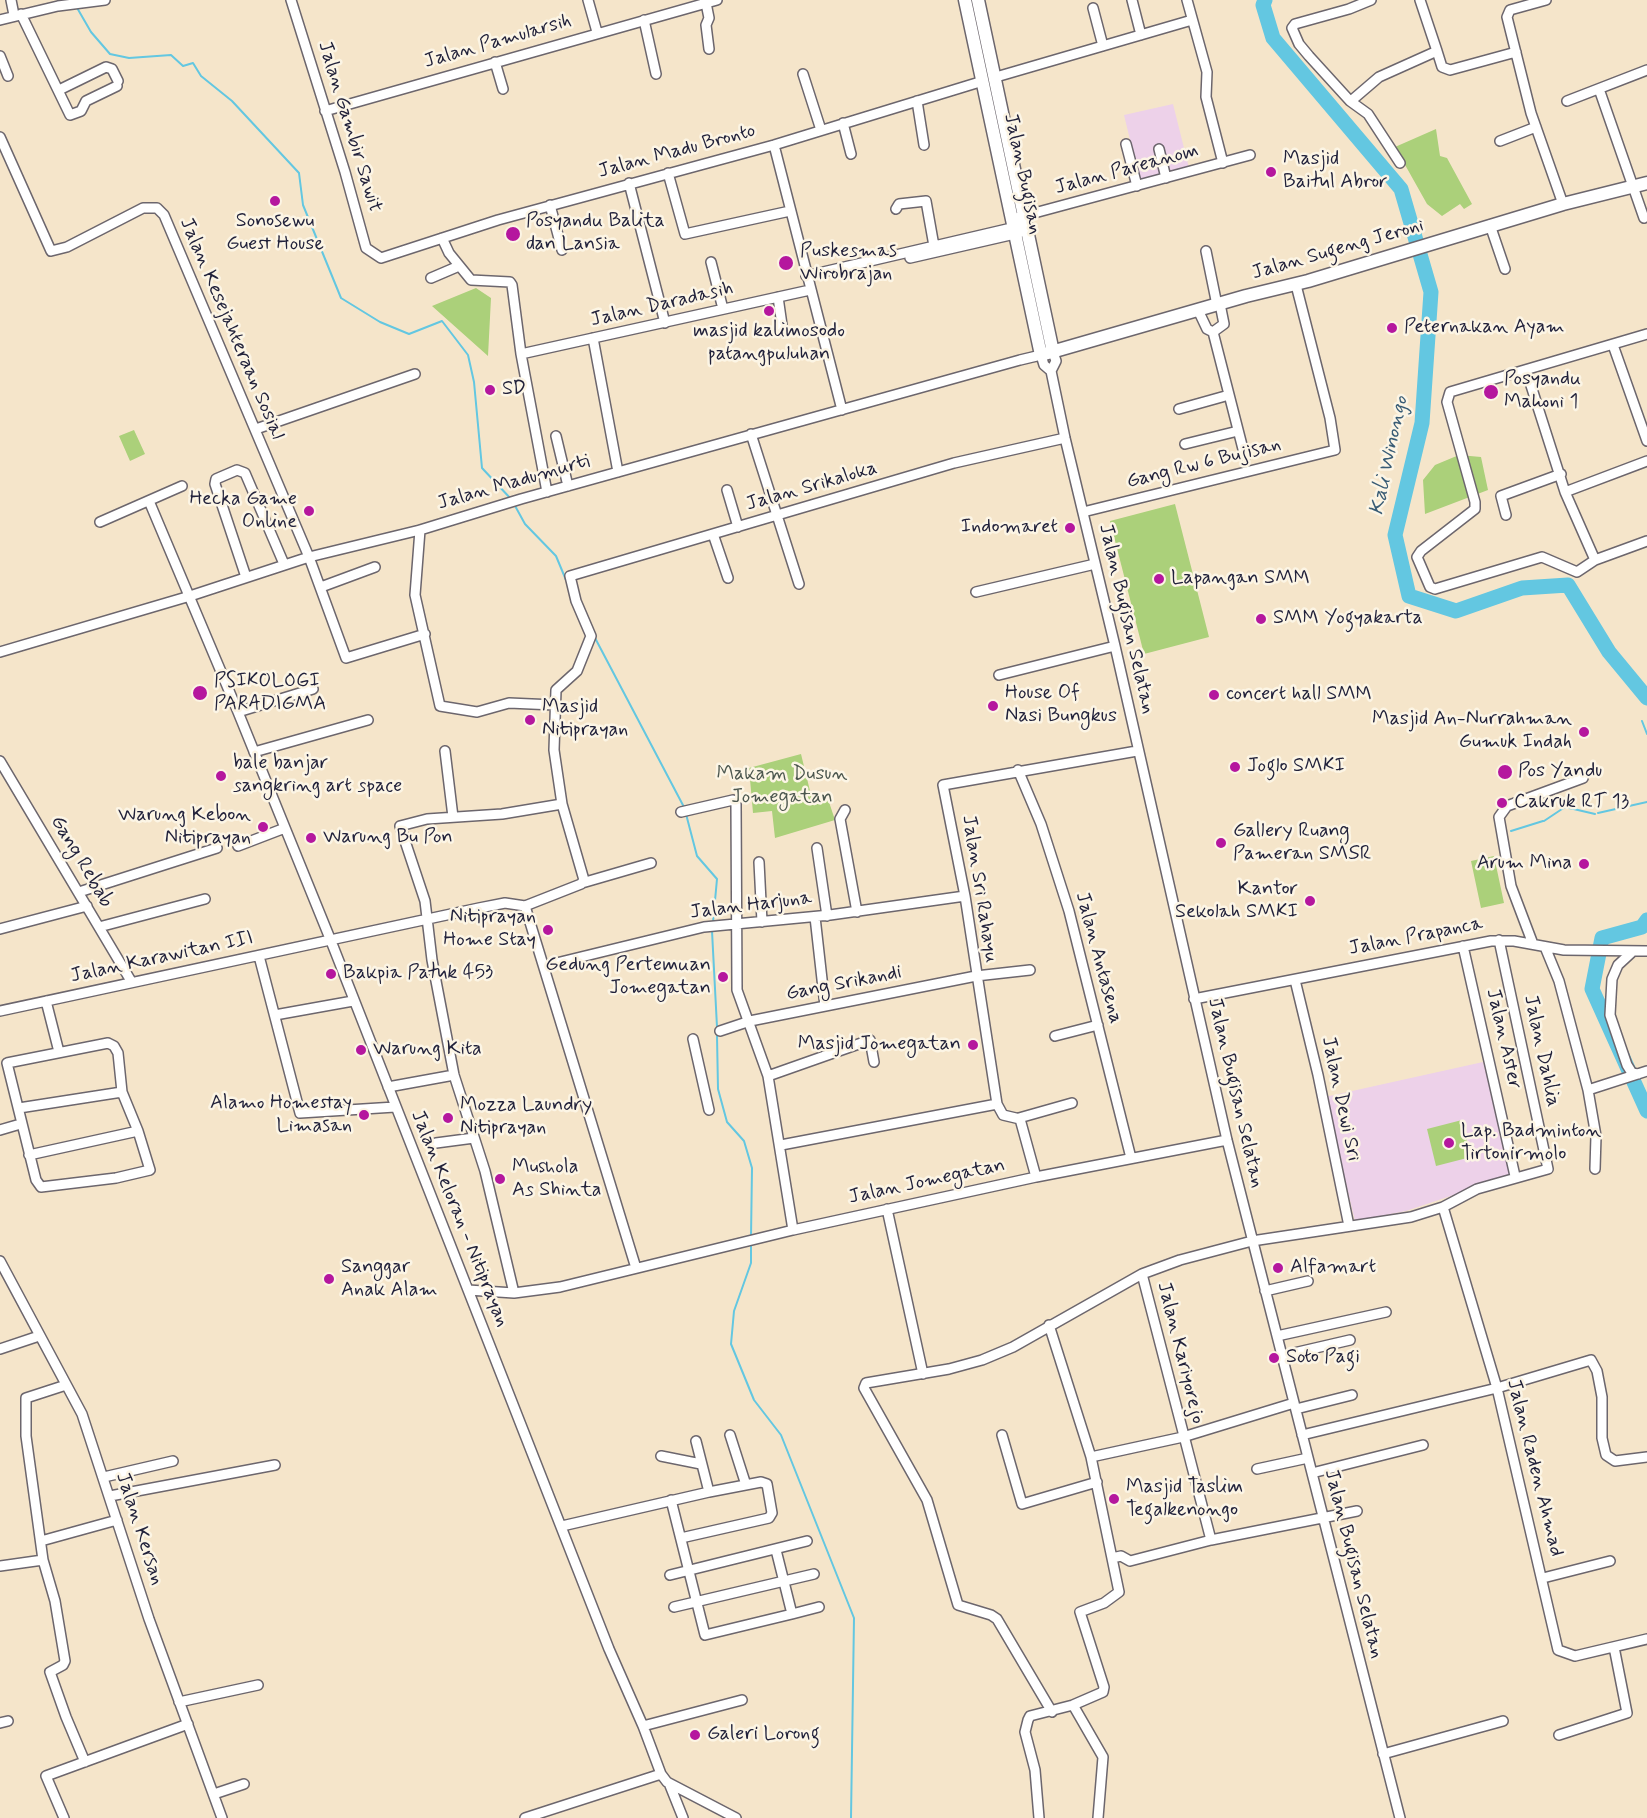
<!DOCTYPE html>
<html>
<head>
<meta charset="utf-8">
<style>
	body { margin:0 }
	canvas { display:block; background:#f5e5ca }
</style>
</head>
<body>
<canvas width="1647" height="1818"></canvas>
<script>
const c = document.querySelector('canvas').getContext('2d');
c.lineJoin = 'round';
function fillPath(path, color) { c.fillStyle = color; c.fill(path, 'evenodd'); }
const shape = rows => new Path2D(rows.map(r => 'M' + r).join(''));
function stroke(path, color, width, dash) { c.strokeStyle = color; c.lineWidth = width; c.lineCap = dash ? 'butt' : 'round'; c.setLineDash(dash || []); c.stroke(path); }
function label(font, color, halo, rows, align = 'center') {
  c.font = font + ' Mynerve,sans-serif'; c.lineWidth = 5; c.setLineDash([]); c.textBaseline = 'middle'; c.strokeStyle = halo; c.fillStyle = color; for (const [text, x, y, turn = 0] of rows) {
    c.save(); c.translate(x, y); c.rotate((+turn || 0) * Math.PI / 180); c.textAlign = isNaN(turn) ? turn : align; if (halo) c.strokeText(text, 0, 0); c.fillText(text, 0, 0); c.restore();
  }
}
fillPath(shape([
	[1173,104,1189,168,1140,181,1124,115],
	[1483,1062,1513,1175,1406,1211,1355,1221,1325,1097]
]), '#edd1e9');
fillPath(shape([
	[1436,129,1440,156,1447,158,1472,204,1464,209,1460,204,1442,216,1427,204,1395,147],
	[476,288,491,298,488,356,432,306],
	[134,430,145,454,130,461,119,436],
	[1459,455,1481,457,1488,490,1425,514,1423,480,1435,465],
	[1175,504,1209,637,1144,654,1110,521],
	[801,754,811,795,826,793,835,820,775,838,772,811,753,813,749,768],
	[1494,856,1504,903,1481,908,1471,861],
	[1462,1120,1471,1157,1436,1166,1427,1129]
]), '#abd07a');
stroke(shape([
	[76,6,91,32,110,54,129,58,171,55,183,66,193,63,201,76,232,101,299,173,303,205,341,298,380,322,409,334,442,321,468,355,474,382,482,468,511,499],
	[514,504,525,524,556,556,566,580],
	[594,636,685,809],
	[1642,721,1647,734],
	[1598,813,1647,802],
	[686,814,697,856,717,879,713,922],
	[1544,821,1565,807,1595,814],
	[1511,831,1543,821],
	[712,931,717,1027],
	[717,1036,718,1089,727,1122,744,1141,752,1168,751,1237],
	[751,1243,751,1263,734,1311,731,1344,754,1400,781,1435,854,1618,851,1818]
]), '#63c7e1', 2);
stroke(shape([
	[1265,0,1263,5,1273,38,1401,189,1431,292,1422,423,1395,535,1409,596,1456,611,1522,588,1568,585,1609,652,1647,698],
	[1647,920,1642,927,1602,938,1592,989,1647,1111]
]), '#63c7e1', 15);
const minor = shape([
	[11,0,14,15],
	[291,0,345,172,366,248,381,258,498,220,774,145,983,81],
	[588,0,597,32],
	[1132,0,1141,35],
	[1187,0,1207,72,1206,97,1223,163],
	[1371,0,1349,9,1295,24,1292,28,1299,44,1309,56,1350,101,1368,114,1400,163],
	[1420,0,1437,51],
	[1546,0,1510,10,1507,17,1531,113,1563,204],
	[706,3,709,18,706,25,709,49],
	[1093,8,1103,46],
	[21,14,70,115,81,111,86,101,117,86],
	[0,20,58,6,105,0],
	[644,20,656,74],
	[0,56,8,76],
	[495,62,503,89],
	[803,74,821,130],
	[996,77,1192,20],
	[1599,89,1644,218],
	[59,90,106,67,112,69,118,81],
	[917,101,924,145],
	[1351,101,1379,77,1437,51,1442,67,1450,70,1516,52],
	[1567,101,1647,70],
	[325,111,717,0],
	[843,123,851,154],
	[0,137,51,251,67,247,143,208,157,208,164,215,309,557,346,658,425,634],
	[1500,141,1536,127],
	[1126,144,1137,186],
	[774,145,842,410],
	[1159,149,1166,178],
	[668,173,685,234,790,211],
	[629,183,665,323],
	[550,205,562,250],
	[896,209,899,204,926,201,934,246],
	[1012,219,1250,155],
	[1490,225,1505,269],
	[442,238,449,253,471,280,510,282,512,285,521,354,547,492],
	[1206,251,1217,305],
	[910,258,1019,233],
	[711,262,723,309],
	[806,276,1020,226],
	[431,278,459,266],
	[778,297,783,332],
	[1198,310,1207,329,1213,332,1224,324,1220,304],
	[1213,332,1245,457],
	[1647,334,1450,392,1447,402,1475,502,1475,509,1421,551,1417,557,1430,587,1435,589,1542,557,1577,572,1595,560,1647,541],
	[593,338,618,472],
	[1613,345,1647,441],
	[1053,352,1056,361,1051,371,1065,438,1115,646,1227,1140,1400,1818],
	[521,354,810,290],
	[1526,370,1565,492,1595,560],
	[1179,409,1229,395],
	[256,429,415,374],
	[751,434,799,584],
	[556,436,568,486],
	[1185,444,1238,431],
	[727,490,738,527],
	[1565,492,1647,461],
	[149,501,238,712,331,941,609,1649,643,1726,661,1774,667,1782,736,1818],
	[1083,512,1335,450,1330,418,1296,285],
	[1506,515,1501,496,1561,474],
	[100,522,182,486],
	[420,530,415,595,440,706,477,712,509,703,554,705],
	[713,534,728,578],
	[246,577,215,484,216,479,237,470,245,473,284,564],
	[321,587,375,567],
	[976,592,1095,564],
	[0,652,190,596,309,557,420,530,521,499,1020,360,1041,355,1044,365,1051,371],
	[999,675,1115,646],
	[238,712,313,689],
	[445,751,453,817],
	[254,752,368,720],
	[0,761,131,981],
	[1018,770,1041,824,1069,911,1131,1158],
	[845,810,840,819,857,912],
	[681,812,733,800,736,804,737,990,768,1076,793,1230],
	[238,846,285,828],
	[817,848,827,916],
	[759,862,762,922],
	[582,883,651,863],
	[79,892,217,848],
	[525,906,581,884,584,880,562,804,554,750,556,690,577,671,591,636,576,601,570,576,954,463,1065,438],
	[815,917,825,1006],
	[99,927,205,899],
	[0,929,87,906],
	[1533,944,1511,886,1499,817,1507,806,1583,778],
	[1463,946,1515,1176],
	[1545,947,1559,981,1588,1090,1596,1136,1595,1169],
	[1631,953,1618,965,1612,979,1610,1015,1627,1065,1632,1073,1638,1074],
	[259,956,300,1113,395,1107],
	[544,966,704,927,830,915,965,896],
	[1295,980,1318,1075,1349,1226],
	[1194,999,1491,941,1514,941,1564,950,1647,951],
	[46,1001,59,1052],
	[0,1011,479,908,505,903,525,906,636,1268],
	[275,1015,353,1001],
	[720,1031,750,1021,976,976,1030,970],
	[1055,1036,1098,1025],
	[693,1039,709,1110],
	[108,1043,114,1046,118,1053,122,1092,138,1131,150,1170,116,1178,41,1187,36,1180,7,1063,108,1043],
	[768,1076,870,1040,874,1062],
	[388,1087,454,1075],
	[1588,1090,1647,1071],
	[19,1108,122,1092],
	[1019,1118,1072,1103],
	[0,1130,17,1125],
	[436,1143,474,1138],
	[781,1145,997,1104],
	[29,1155,138,1131],
	[1036,1177,1020,1119,1003,1115,997,1104,965,896,943,785,1137,751],
	[1443,1207,1497,1388,1558,1650,1575,1656,1647,1639],
	[887,1209,923,1374],
	[0,1261,82,1414,149,1619,222,1818],
	[1142,1274,1211,1540],
	[468,1290,514,1293,560,1287,793,1230,1036,1177,1227,1140],
	[1265,1291,1308,1281],
	[514,1293,485,1171,454,1075,432,960,425,901,400,826,427,819,502,814,562,804],
	[1049,1325,1091,1457,1119,1592,1104,1603,1080,1612,1104,1687,1103,1692,1073,1705,1103,1757,1098,1818],
	[1277,1336,1386,1312],
	[0,1349,39,1336],
	[1281,1356,1350,1340],
	[66,1385,26,1398,26,1436,43,1560,55,1601,65,1661,63,1665,50,1672,66,1717,85,1762],
	[1296,1409,1352,1395],
	[730,1435,746,1485],
	[1002,1435,1022,1504,1097,1482],
	[1302,1435,1497,1388,1591,1360,1597,1371,1602,1397,1602,1438,1606,1455,1615,1461,1647,1457],
	[696,1441,709,1492],
	[661,1456,701,1464],
	[1091,1457,1183,1437,1294,1403],
	[1257,1469,1308,1458],
	[1312,1473,1423,1445],
	[104,1477,173,1461],
	[110,1496,275,1465],
	[671,1500,705,1635,792,1614,776,1550],
	[562,1526,709,1492,761,1482,767,1484,772,1513,769,1518,681,1538],
	[41,1541,117,1520],
	[1112,1558,1121,1556,1130,1561,1211,1540,1357,1511],
	[0,1566,43,1560],
	[670,1575,807,1541],
	[1543,1578,1610,1561],
	[674,1607,814,1574],
	[792,1614,819,1607],
	[179,1702,258,1685],
	[1052,1712,997,1619,991,1615,958,1605,927,1500,864,1388,866,1383,949,1369,982,1360,1013,1347,1142,1274,1180,1260,1252,1241,1411,1217,1443,1207,1477,1189,1548,1169,1499,940],
	[0,1723,8,1721],
	[643,1726,742,1700],
	[1559,1735,1627,1713,1614,1647],
	[1383,1754,1503,1721],
	[669,1783,683,1818],
	[214,1794,244,1784],
	[64,1818,46,1776,188,1724],
	[525,1818,661,1774],
	[1039,1818,1035,1770,1025,1732,1028,1720,1030,1716,1073,1705]
]);
const major = shape([
	[965,0,1041,355,1246,296,1308,281,1563,204,1647,183],
	[978,0,1053,352]
]);
stroke(minor, '#6c666d', 12);
stroke(major, '#6c666d', 15);
stroke(minor, '#fff', 9);
stroke(major, '#fff', 12);
for (const [x, y, r, color] of [
	[1271,172,6,"#b5179e"],
	[275,201,6,"#b5179e"],
	[513,234,8,"#b5179e"],
	[786,263,8,"#b5179e"],
	[769,311,6,"#b5179e"],
	[1392,328,6,"#b5179e"],
	[490,390,6,"#b5179e"],
	[1491,392,8,"#b5179e"],
	[309,511,6,"#b5179e"],
	[1070,528,6,"#b5179e"],
	[1159,579,6,"#b5179e"],
	[1261,619,6,"#b5179e"],
	[200,693,8,"#b5179e"],
	[1214,695,6,"#b5179e"],
	[993,706,6,"#b5179e"],
	[530,720,6,"#b5179e"],
	[1584,732,6,"#b5179e"],
	[1235,767,6,"#b5179e"],
	[1505,772,8,"#b5179e"],
	[221,776,6,"#b5179e"],
	[1502,803,6,"#b5179e"],
	[263,827,6,"#b5179e"],
	[311,838,6,"#b5179e"],
	[1221,843,6,"#b5179e"],
	[1584,864,6,"#b5179e"],
	[1310,901,6,"#b5179e"],
	[548,930,6,"#b5179e"],
	[331,974,6,"#b5179e"],
	[723,977,6,"#b5179e"],
	[973,1045,6,"#b5179e"],
	[361,1050,6,"#b5179e"],
	[364,1115,6,"#b5179e"],
	[448,1118,6,"#b5179e"],
	[1449,1143,6,"#b5179e"],
	[500,1179,6,"#b5179e"],
	[1278,1268,6,"#b5179e"],
	[329,1279,6,"#b5179e"],
	[1274,1358,6,"#b5179e"],
	[1114,1499,6,"#b5179e"],
	[695,1735,6,"#b5179e"]
]) { const dot = new Path2D(); dot.arc(x, y, r, 0, 2 * Math.PI); c.fillStyle = color; c.fill(dot); stroke(dot, '#fcf5e5', 2); }
label('20px', '#22223b', '#fcf5e5', [
	["Jalan Pamularsih",498,42,-16],
	["Jalan Gambir Sawit",349,127,73],
	["Jalan Madu Bronto",677,152,-15],
	["Jalan Pareanom",1127,170,-15],
	["Jalan Bugisan",1022,174,78],
	["Jalan Sugeng Jeroni",1338,250,-16],
	["Jalan Daradasih",662,305,-13],
	["Jalan Kesejahteraan Sosial",231,329,67],
	["Gang Rw 6 Bujisan",1204,464,-14],
	["Jalan Madumurti",514,483,-16],
	["Jalan Srikaloka",812,487,-16],
	["Jalan Bugisan Selatan",1126,619,77],
	["Gang Rebab",81,862,59],
	["Jalan Sri Rahayu",979,889,81],
	["Jalan Harjuna",751,906,-7],
	["Jalan Prapanca",1416,937,-11],
	["Jalan Karawitan III",162,958,-12],
	["Jalan Antasena",1098,958,75],
	["Gang Srikandi",844,984,-11],
	["Jalan Aster",1503,1039,77],
	["Jalan Dahlia",1541,1051,78],
	["Jalan Bugisan Selatan",1235,1093,77],
	["Jalan Dewi Sri",1340,1099,78],
	["Jalan Jomegatan",927,1182,-12],
	["Jalan Keloran - Nitiprayan",459,1219,68],
	["Jalan Kariyorejo",1180,1353,76],
	["Jalan Raden Ahmad",1534,1468,76],
	["Jalan Kersan",139,1529,72],
	["Jalan Bugisan Selatan",1353,1564,76]
]);
label('20px', '#22223b', '#fcf5e5', [
	["Masjid",1283,160],
	["Baitul Abror",1283,183],
	["Sonosewu",275,222,"center"],
	["Guest House",275,245,"center"],
	["Posyandu Balita",526,222],
	["dan Lansia",526,245],
	["Puskesmas",800,252],
	["Wirobrajan",800,275],
	["Peternakan Ayam",1404,328],
	["masjid kalimosodo",769,332,"center"],
	["patangpuluhan",769,355,"center"],
	["Posyandu",1504,380],
	["Mahoni 1",1504,403],
	["SD",502,390],
	["Hecka Game",297,500,"right"],
	["Online",297,523,"right"],
	["Indomaret",1058,528,"right"],
	["Lapangan SMM",1171,579],
	["SMM Yogyakarta",1273,619],
	["PSIKOLOGI",214,682],
	["PARADIGMA",214,705],
	["House Of",1005,694],
	["Nasi Bungkus",1005,717],
	["concert hall SMM",1226,695],
	["Masjid",542,708],
	["Nitiprayan",542,731],
	["Masjid An-Nurrahman",1572,720,"right"],
	["Gumuk Indah",1572,743,"right"],
	["bale banjar",233,764],
	["sangkring art space",233,787],
	["Joglo SMKI",1247,767],
	["Pos Yandu",1518,772],
	["Cakruk RT 13",1514,803],
	["Warung Kebon",251,816,"right"],
	["Nitiprayan",251,839,"right"],
	["Gallery Ruang",1233,832],
	["Pameran SMSR",1233,855],
	["Warung Bu Pon",323,838],
	["Arum Mina",1572,864,"right"],
	["Kantor",1298,890,"right"],
	["Sekolah SMKI",1298,913,"right"],
	["Nitiprayan",536,918,"right"],
	["Home Stay",536,941,"right"],
	["Gedung Pertemuan",711,966,"right"],
	["Jomegatan",711,989,"right"],
	["Bakpia Patuk 453",343,974],
	["Masjid Jomegatan",961,1045,"right"],
	["Warung Kita",373,1050],
	["Alamo Homestay",352,1104,"right"],
	["Limasan",352,1127,"right"],
	["Mozza Laundry",460,1106],
	["Nitiprayan",460,1129],
	["Lap. Badminton",1461,1132],
	["Tirtonirmolo",1461,1155],
	["Mushola",512,1168],
	["As Shinta",512,1191],
	["Sanggar",341,1268],
	["Anak Alam",341,1291],
	["Alfamart",1290,1268],
	["Soto Pagi",1286,1358],
	["Masjid Taslim",1126,1488],
	["Tegalkenongo",1126,1511],
	["Galeri Lorong",707,1735]
], 'left');
label('20px', '#4b564e', '#fcf5e5', [
	["Makam Dusun",782,775],
	["Jomegatan",782,798]
]);
label('italic 21px', '#395c75', '#fcf5e5', [
	["Kali Winongo",1390,456,-78]
]);
</script>
</body>
</html>
